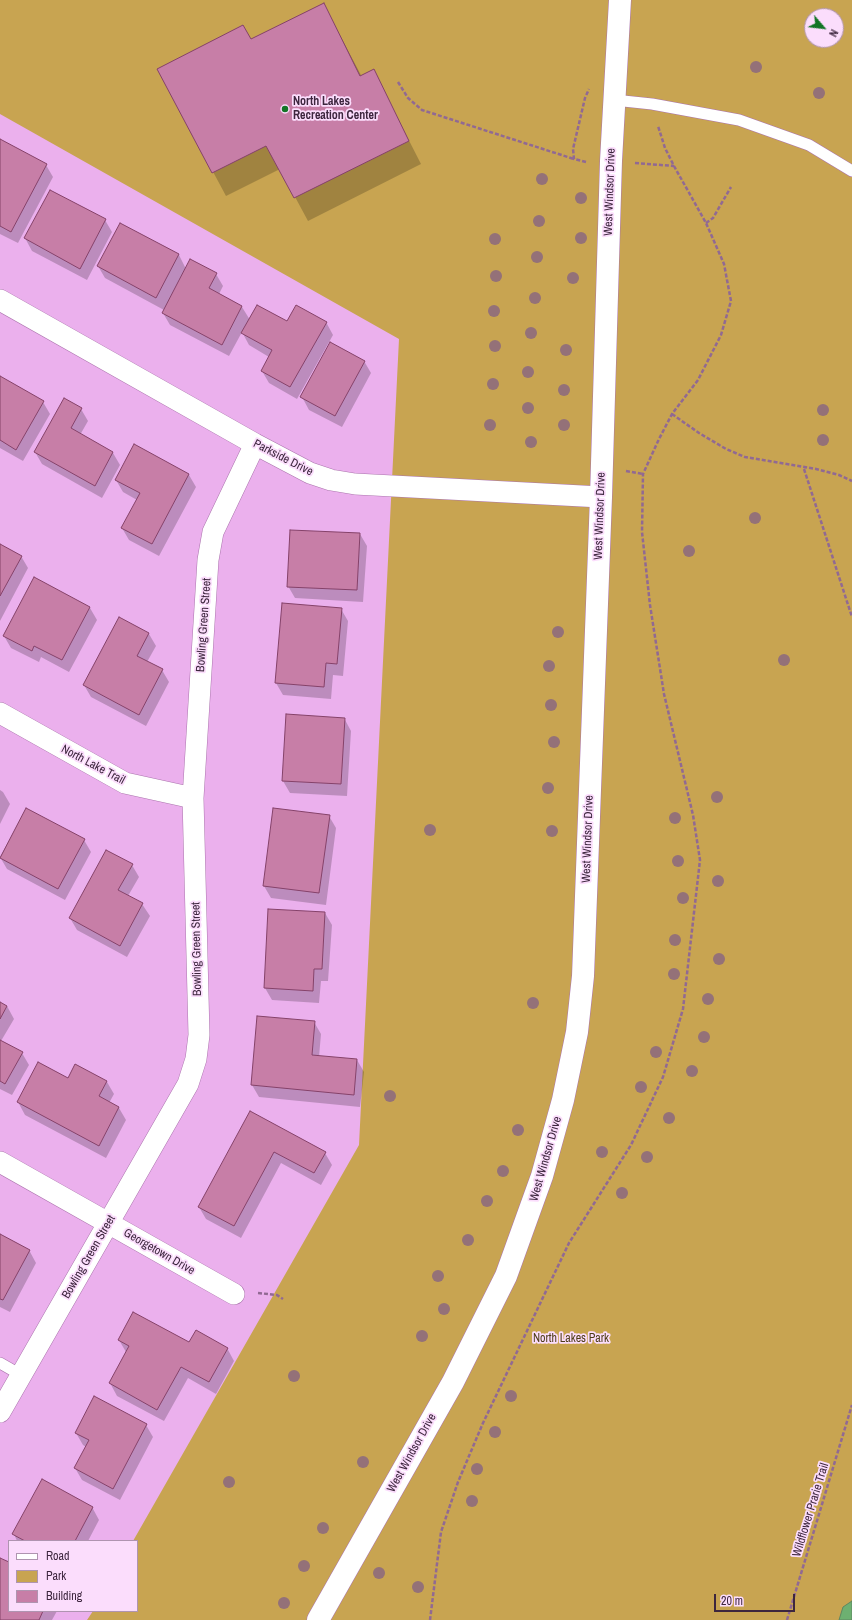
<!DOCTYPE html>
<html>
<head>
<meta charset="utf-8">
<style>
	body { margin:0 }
	#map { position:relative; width:852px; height:1620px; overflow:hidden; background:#ebb0ed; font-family:"Archivo Narrow",sans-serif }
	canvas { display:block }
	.legend { position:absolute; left:8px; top:1540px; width:130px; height:72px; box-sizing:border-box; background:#fbddfc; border:1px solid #af94b0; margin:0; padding:5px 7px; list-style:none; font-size:12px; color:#3d263e }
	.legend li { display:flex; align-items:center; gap:8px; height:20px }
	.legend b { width:20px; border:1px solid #af94b0 }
	.north { position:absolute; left:804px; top:8px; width:40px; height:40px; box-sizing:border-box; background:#fbddfc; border:1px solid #af94b0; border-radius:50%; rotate:118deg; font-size:11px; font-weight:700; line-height:16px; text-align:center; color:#3d263e }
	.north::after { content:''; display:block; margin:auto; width:14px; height:18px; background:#127526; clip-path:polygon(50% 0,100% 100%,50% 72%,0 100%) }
	.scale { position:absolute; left:714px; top:1594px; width:81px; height:18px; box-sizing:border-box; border:2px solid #3d263e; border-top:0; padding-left:5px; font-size:12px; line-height:14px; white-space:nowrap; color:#3d263e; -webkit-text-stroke:3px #fbddfc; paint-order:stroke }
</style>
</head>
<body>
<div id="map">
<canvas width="852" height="1620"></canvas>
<ul class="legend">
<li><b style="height:5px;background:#fff"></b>Road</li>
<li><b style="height:11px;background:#c8a451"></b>Park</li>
<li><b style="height:11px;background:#c77ea7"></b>Building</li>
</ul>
<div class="north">N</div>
<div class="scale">20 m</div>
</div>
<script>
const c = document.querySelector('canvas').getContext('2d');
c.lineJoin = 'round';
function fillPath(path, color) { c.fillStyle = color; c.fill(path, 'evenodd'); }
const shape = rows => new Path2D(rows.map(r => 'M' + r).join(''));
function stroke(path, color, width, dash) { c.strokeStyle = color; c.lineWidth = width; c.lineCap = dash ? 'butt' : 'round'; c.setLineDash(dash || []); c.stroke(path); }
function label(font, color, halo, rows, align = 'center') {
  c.font = font + ' "Archivo Narrow",sans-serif'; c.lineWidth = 3.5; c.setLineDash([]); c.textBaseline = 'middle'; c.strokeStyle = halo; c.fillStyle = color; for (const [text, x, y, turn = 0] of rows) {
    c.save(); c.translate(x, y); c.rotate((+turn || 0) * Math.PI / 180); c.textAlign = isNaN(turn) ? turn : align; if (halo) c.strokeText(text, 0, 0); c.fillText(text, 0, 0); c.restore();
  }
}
fillPath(shape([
	[0,0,852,0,852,1620,87,1620,93,1611,137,1611,137,1541,133,1541,359,1145,399,339,0,114],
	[812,16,836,16,836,40,812,40]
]), '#c8a451');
const water = shape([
	[852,1601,852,1620,839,1620,843,1607,852,1601]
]);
fillPath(water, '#6db071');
stroke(water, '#5f8762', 1);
fillPath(shape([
	[324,5,362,77,373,70,421,164,308,221,280,169,226,196,158,69,251,41],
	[0,141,46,165,53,177,18,243,0,234],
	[105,220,112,232,87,280,32,251,25,238],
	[121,224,179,255,186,269,216,274,223,286,219,294,242,307,250,320,287,323,326,322,333,335,297,399,269,383,262,371,269,357,249,345,242,332,229,356,170,325,163,313,164,310,105,278,98,266],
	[364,361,371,373,342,427,309,410,302,397],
	[0,377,43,402,50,414,23,461,0,448],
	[81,409,88,421,80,435,113,453,120,465,102,498,42,464,35,452],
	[134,446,189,475,196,487,159,556,129,540,122,528,137,500,123,492,116,480],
	[360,534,367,546,363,602,295,598,288,586],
	[0,545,21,556,28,568,0,621],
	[34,578,90,608,97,620,69,672,41,657,39,662,11,648,4,636],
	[341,609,348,621,343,676,333,675,331,699,283,695,276,683],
	[119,618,149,634,156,646,147,662,162,670,169,682,146,726,91,697,84,685],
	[287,715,344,718,351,731,347,796,290,793,283,781],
	[0,790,3,792,10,804,0,824],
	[26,809,84,840,91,852,65,900,7,869,0,857],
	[329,816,336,828,326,905,271,898,264,886],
	[132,865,139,877,128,896,142,904,150,916,127,957,77,930,70,918],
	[325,913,332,925,328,981,321,981,319,1003,272,1000,265,988],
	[0,1003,7,1006,14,1019,1,1041,22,1053,29,1065,12,1095,0,1089],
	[258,1017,314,1022,321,1034,319,1057,357,1060,364,1072,360,1107,259,1097,252,1085],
	[76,1065,107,1082,114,1094,109,1103,119,1108,126,1120,106,1158,25,1115,18,1102,69,1079],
	[250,1112,325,1153,332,1165,321,1185,281,1163,241,1238,206,1219,199,1207],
	[0,1235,29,1250,36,1263,10,1312,0,1307],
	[119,1340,189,1344,227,1348,234,1361,216,1394,188,1378,164,1421,117,1396,110,1383,126,1352],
	[146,1425,153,1437,120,1500,82,1480,75,1468,86,1447,83,1445,76,1433],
	[92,1507,99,1520,88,1541,17,1541,14,1534],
	[0,1559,9,1564,9,1611,57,1611,52,1620,0,1620]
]), '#0003');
const building = shape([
	[324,3,360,76,374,69,409,141,294,198,266,146,212,173,157,69,243,25,251,39,324,3],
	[0,139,47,164,11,232,0,226,0,139],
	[50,190,106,219,80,269,24,238,50,190],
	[120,223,179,254,156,298,97,266,120,223],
	[190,259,217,273,209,288,242,306,222,345,162,313,190,259],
	[257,305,287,321,296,305,327,322,290,387,261,371,272,350,241,333,257,305],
	[330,342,365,361,335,416,300,397,330,342],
	[0,376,44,401,16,450,0,440,0,376],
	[64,398,82,408,71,428,113,452,95,486,34,452,64,398],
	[134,444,189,474,152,544,121,528,140,493,115,480,134,444],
	[290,530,360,533,357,590,287,587,290,530],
	[0,544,22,556,0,596,0,544],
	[34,577,90,607,62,660,34,646,32,651,3,636,34,577],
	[282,603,342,608,337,664,326,663,324,687,275,683,282,603],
	[119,617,149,633,137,656,163,669,139,715,83,685,119,617],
	[286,714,345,718,341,784,282,781,286,714],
	[26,808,85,839,58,889,0,858,26,808],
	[273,808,330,815,319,893,263,886,273,808],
	[106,850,133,864,118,890,143,903,120,946,69,918,106,850],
	[268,909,325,912,322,969,314,969,313,991,264,988,268,909],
	[0,1002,7,1006,0,1019,0,1002],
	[257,1016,315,1021,312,1055,357,1059,354,1095,251,1085,257,1016],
	[0,1040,23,1052,5,1084,0,1081,0,1040],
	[38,1062,68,1078,75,1064,107,1081,99,1096,119,1107,99,1146,17,1102,38,1062],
	[250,1111,326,1152,314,1173,274,1152,234,1226,198,1207,250,1111],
	[0,1234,30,1250,3,1300,0,1299,0,1234],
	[133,1312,189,1342,196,1330,228,1348,209,1382,181,1367,157,1410,109,1383,129,1346,118,1340,133,1312],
	[94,1396,147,1424,113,1489,74,1468,89,1440,75,1433,94,1396],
	[42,1479,93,1507,75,1541,25,1541,12,1534,42,1479],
	[0,1558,9,1562,9,1611,43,1611,39,1620,0,1620,0,1558]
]);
fillPath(building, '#c77ea7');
stroke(building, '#854269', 1);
const lane = shape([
	[614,100,652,104,739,120,809,145,852,171],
	[0,1363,21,1375]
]);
const street = shape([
	[0,300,255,444,310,473,331,480,355,484,601,497],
	[0,713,125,783,193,798],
	[0,1162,234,1294],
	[0,1412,188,1084,196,1059,199,1035,193,798,208,560,213,532,255,444]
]);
const secondary = shape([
	[318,1620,453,1382,506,1276,542,1176,563,1100,577,1032,583,976,601,497,611,161,620,0]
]);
stroke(lane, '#ab74ad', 12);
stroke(street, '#ab74ad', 22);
stroke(secondary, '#ab74ad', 23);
stroke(shape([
	[398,82,408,98,422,110,574,159],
	[586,162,574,159,573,149,585,98,589,89],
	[635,163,674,166],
	[706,223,713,218,731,187],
	[672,414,699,433,726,449,745,457,816,469,839,475,852,481],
	[804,469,852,617],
	[626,471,643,474],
	[258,1293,277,1295,283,1299],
	[430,1620,441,1532,458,1482,483,1423,569,1243,631,1145,663,1077,683,1009,700,860,693,815,664,694,650,605,642,532,643,474,659,439,672,414,698,380,721,335,731,301,724,264,706,223,674,166,665,148,658,126],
	[787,1620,852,1405]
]), '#916993', 2.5, [4, 2]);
stroke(lane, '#fff', 11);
stroke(street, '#fff', 21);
stroke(secondary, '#fff', 22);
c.fillStyle = '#947178';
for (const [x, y] of [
	[756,67],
	[819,93],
	[542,179],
	[581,198],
	[539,221],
	[581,238],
	[495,239],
	[537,257],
	[496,276],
	[573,278],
	[535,298],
	[494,311],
	[531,333],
	[495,346],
	[566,350],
	[528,372],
	[493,384],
	[564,390],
	[528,408],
	[823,410],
	[490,425],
	[564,425],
	[823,440],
	[531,442],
	[755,518],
	[689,551],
	[558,632],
	[784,660],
	[549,666],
	[551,705],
	[554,742],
	[548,788],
	[717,797],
	[675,818],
	[430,830],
	[552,831],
	[678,861],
	[718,881],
	[683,898],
	[675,940],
	[719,959],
	[674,974],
	[708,999],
	[533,1003],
	[704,1037],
	[656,1052],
	[692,1071],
	[641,1087],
	[390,1096],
	[669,1118],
	[518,1130],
	[602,1152],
	[647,1157],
	[503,1171],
	[622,1193],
	[487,1201],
	[468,1240],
	[438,1276],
	[444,1309],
	[422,1336],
	[294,1376],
	[511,1396],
	[495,1432],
	[363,1462],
	[477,1469],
	[229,1482],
	[472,1501],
	[323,1528],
	[304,1566],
	[379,1573],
	[418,1587],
	[284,1603]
]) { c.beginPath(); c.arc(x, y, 6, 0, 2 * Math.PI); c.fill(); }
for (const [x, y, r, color] of [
	[285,109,4,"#127526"]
]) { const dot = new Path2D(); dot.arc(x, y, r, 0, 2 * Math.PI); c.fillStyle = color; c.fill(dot); stroke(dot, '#fbddfc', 1.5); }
label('bold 12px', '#3d263e', '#fbddfc', [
	["North Lakes",293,102],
	["Recreation Center",293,116]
], 'left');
label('12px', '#3d263e', '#fbddfc', [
	["West Windsor Drive",610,192,-88],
	["Parkside Drive",283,458,27],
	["West Windsor Drive",600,516,-88],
	["Bowling Green Street",204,625,-86],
	["North Lake Trail",93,765,28],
	["West Windsor Drive",588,839,-88],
	["Bowling Green Street",197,949,-91],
	["West Windsor Drive",546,1159,-74],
	["Georgetown Drive",159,1252,30],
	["Bowling Green Street",89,1257,-60],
	["West Windsor Drive",412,1453,-61],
	["Wildflower Prarie Trail",811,1510,-73]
]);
label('12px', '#4d3d18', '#fbddfc', [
	["North Lakes Park",571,1339]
]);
</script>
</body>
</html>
